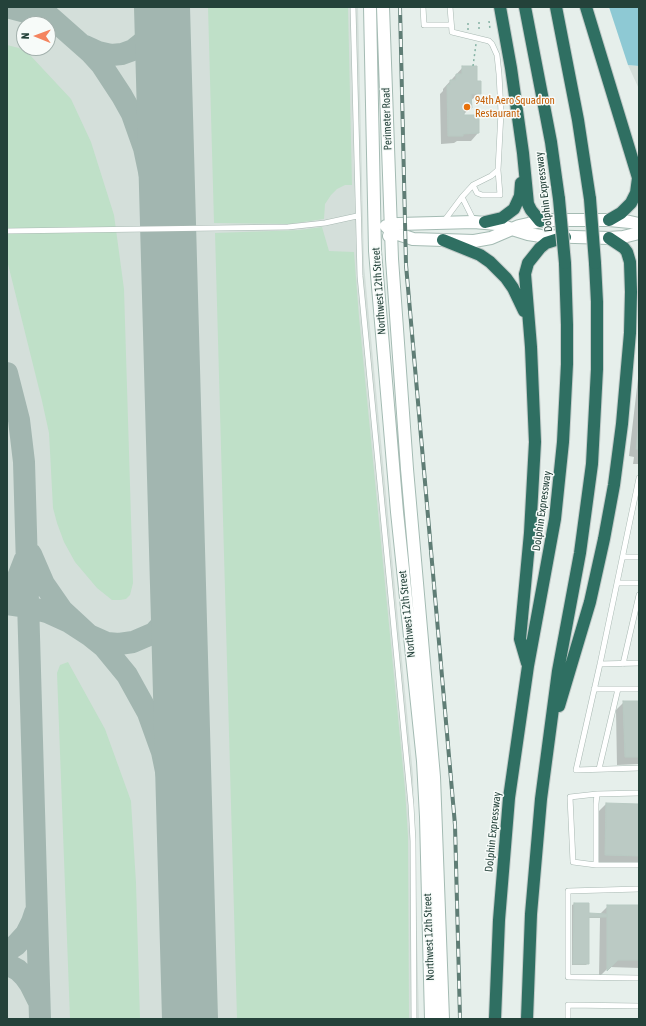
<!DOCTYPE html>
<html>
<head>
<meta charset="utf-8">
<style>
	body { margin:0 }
	#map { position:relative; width:646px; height:1026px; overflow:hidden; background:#e6efeb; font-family:"Asap Condensed",sans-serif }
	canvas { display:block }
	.frame { position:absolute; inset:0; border:8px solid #24423a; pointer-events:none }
	.north { position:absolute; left:16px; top:16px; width:40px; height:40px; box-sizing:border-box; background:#f7fbf9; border:1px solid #a3b1ad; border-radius:50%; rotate:271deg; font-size:11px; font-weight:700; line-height:16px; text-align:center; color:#24423a }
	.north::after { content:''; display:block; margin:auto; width:14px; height:18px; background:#f4845f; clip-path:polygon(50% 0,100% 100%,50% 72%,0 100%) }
</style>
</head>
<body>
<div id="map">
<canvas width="646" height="1026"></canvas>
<div class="frame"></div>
<div class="north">N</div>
</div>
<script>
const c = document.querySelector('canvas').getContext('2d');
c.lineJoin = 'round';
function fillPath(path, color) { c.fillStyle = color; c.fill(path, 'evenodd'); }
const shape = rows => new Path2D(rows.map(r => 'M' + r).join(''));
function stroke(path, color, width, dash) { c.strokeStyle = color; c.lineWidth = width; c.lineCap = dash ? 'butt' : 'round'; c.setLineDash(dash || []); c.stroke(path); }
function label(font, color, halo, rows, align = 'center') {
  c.font = font + ' "Asap Condensed",sans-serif'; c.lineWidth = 3; c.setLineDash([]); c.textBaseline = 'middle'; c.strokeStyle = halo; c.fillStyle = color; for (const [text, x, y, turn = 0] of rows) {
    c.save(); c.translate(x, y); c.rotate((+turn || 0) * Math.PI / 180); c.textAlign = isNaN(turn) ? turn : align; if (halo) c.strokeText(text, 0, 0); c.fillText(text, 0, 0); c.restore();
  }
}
fillPath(shape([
	[7,7,358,7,364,265,413,775,419,1019,7,1019],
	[24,24,48,24,48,48,24,48],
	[628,65,639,66,639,89]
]), '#d4dfda');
fillPath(shape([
	[208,7,348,7,352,185,345,185,337,189,331,195,325,204,324,219,290,224,214,223],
	[7,45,19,48,29,54,71,99,91,142,114,215,124,289,133,583,130,595,126,599,120,600,112,600,97,588,75,562,64,542,57,523,53,508,49,433,42,401,7,260],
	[322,227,329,251,354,252,359,317,405,789,408,836,409,1019,237,1019,215,233,300,230],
	[68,662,105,729,131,801,136,883,140,1019,70,1019,57,673,60,665]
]), '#bfe0c8');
fillPath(shape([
	[609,7,639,7,639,66,628,65]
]), '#8ec9d4');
fillPath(shape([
	[463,67,476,82,480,93,470,101,471,107,462,116,478,133,471,141,457,141,454,143,441,144,440,94,443,91,443,89],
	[639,370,639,464,633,464,634,457,629,456],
	[624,702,639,702,639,764,617,765,616,710],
	[606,804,639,805,639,864,598,863,598,812],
	[574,904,588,904,588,914,600,914,608,906,639,906,639,968,609,967,599,977,600,918,588,918,588,963,586,965,572,965,572,905]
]), '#0003');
stroke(shape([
	[7,7,26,12,53,23],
	[39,7,91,53,101,64,122,96,132,114,144,148,157,209,172,385],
	[158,14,165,107],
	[85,46,98,52,111,55,122,54,133,50,143,42,150,32,155,21,159,7],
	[7,373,19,420,24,462,40,1019],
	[31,554,44,584,62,610,89,635,107,643,119,644,133,642,154,633,163,623,171,611,178,583],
	[7,590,18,577,25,559],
	[7,604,28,607,47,612,69,622,89,635,104,647,127,675,148,713,162,752,173,805,188,976],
	[7,951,16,945,26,934,32,922,35,913],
	[7,964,18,970,25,977,30,984,38,1000]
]), '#a2b6b0', 22);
stroke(shape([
	[162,7,190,1019]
]), '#a2b6b0', 56);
const building = shape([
	[462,66,477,66,477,81,481,81,481,94,471,94,472,108,464,108,464,115,479,115,479,133,463,134,463,136,448,136,447,85,450,85,450,80,456,80,456,74,462,74,462,66],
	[639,423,639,449,636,449,639,423],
	[623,701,639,701,639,757,625,757,623,701],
	[606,803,639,804,639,856,605,855,606,803],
	[574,903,589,903,589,913,607,914,607,917,589,917,589,964,573,964,574,903],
	[607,905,639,905,639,960,618,960,607,971,607,905]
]);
fillPath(building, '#bbcac4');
stroke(building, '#b8c9c2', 1);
const lane = shape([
	[353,7,360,276,411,805,413,841,414,1019],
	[423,7,424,25,451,25],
	[450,7,452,32,489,41,492,44,497,55,499,74,501,112,498,170,491,176,473,185,462,197],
	[473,185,477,193,482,195,500,195,498,170],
	[444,221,462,197,474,221],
	[7,231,288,227,325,223,357,216],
	[639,478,600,664,639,663],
	[623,557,639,557],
	[617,583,639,583],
	[600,664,576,770,639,768],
	[623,664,639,595],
	[594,689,639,689],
	[599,769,618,689],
	[639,793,597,794,570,797,573,862,596,865,639,865],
	[596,865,596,804,597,794],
	[639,889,568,891,568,977,639,978],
	[568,1019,568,1005,639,1006]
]);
const secondary = shape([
	[370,7,375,251,397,512,423,761,426,817,431,1019],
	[383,7,392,259,407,469,434,777,443,1019],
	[386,226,391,231,398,234,413,239,474,241,491,238,519,226,546,220,609,220,630,222,639,224],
	[389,236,391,231,398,224,474,222,496,224,528,234,541,236,609,238,623,237,639,233]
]);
const highway = shape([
	[500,7,511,68,523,153,528,204,531,210,540,221],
	[525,7,551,142,559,199],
	[556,7,578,120,590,199],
	[586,7,639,181],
	[609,220,621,213,631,203,636,193,638,178],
	[485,222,502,218,514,209,520,196,521,183],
	[443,240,480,255,490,262,506,278,513,288,524,311],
	[527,663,520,639,530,533,535,442,531,347,525,274,528,263,540,248,546,243,565,237],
	[559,706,590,602,604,539,614,485,622,424,630,333,631,292,630,262,627,252,624,248,609,238],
	[495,1019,499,920,509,798,528,666,555,519,563,442,567,364,567,325,565,263],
	[527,1019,531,914,541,799,558,671,580,553,592,464,597,369,597,302,595,263]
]);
stroke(lane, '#a8b8b2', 6);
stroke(secondary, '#a4bbb3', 14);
stroke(highway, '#c2cac8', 14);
stroke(shape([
	[489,21,490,29],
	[479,22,479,29],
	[468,30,468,23],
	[473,66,476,44]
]), '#86b3a5', 1.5, [2, 3]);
stroke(lane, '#fff', 5);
stroke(secondary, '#fff', 12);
stroke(highway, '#2f6f62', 12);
const rail = shape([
	[400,7,406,265,455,825,460,1019]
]);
stroke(rail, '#5f7d75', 4);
stroke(rail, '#f7fbf9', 2.5, [8]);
const highwayBridge = shape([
	[559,199,565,263],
	[590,199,595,263]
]);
stroke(highwayBridge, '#c2cac8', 14, []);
stroke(highwayBridge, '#2f6f62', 12);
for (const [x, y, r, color] of [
	[467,107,4,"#e8710a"]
]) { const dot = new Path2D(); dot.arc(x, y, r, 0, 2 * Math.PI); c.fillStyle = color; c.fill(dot); stroke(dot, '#f7fbf9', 1.5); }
label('11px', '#c56008', '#f7fbf9', [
	["94th Aero Squadron",475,101],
	["Restaurant",475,114]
], 'left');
label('11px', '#24423a', '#f7fbf9', [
	["Perimeter Road",387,119,-92],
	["Dolphin Expressway",544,192,-97],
	["Northwest 12th Street",379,291,-94],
	["Dolphin Expressway",542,511,-82],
	["Northwest 12th Street",407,614,-96],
	["Dolphin Expressway",493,832,-84],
	["Northwest 12th Street",429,937,-92]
]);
</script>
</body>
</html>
